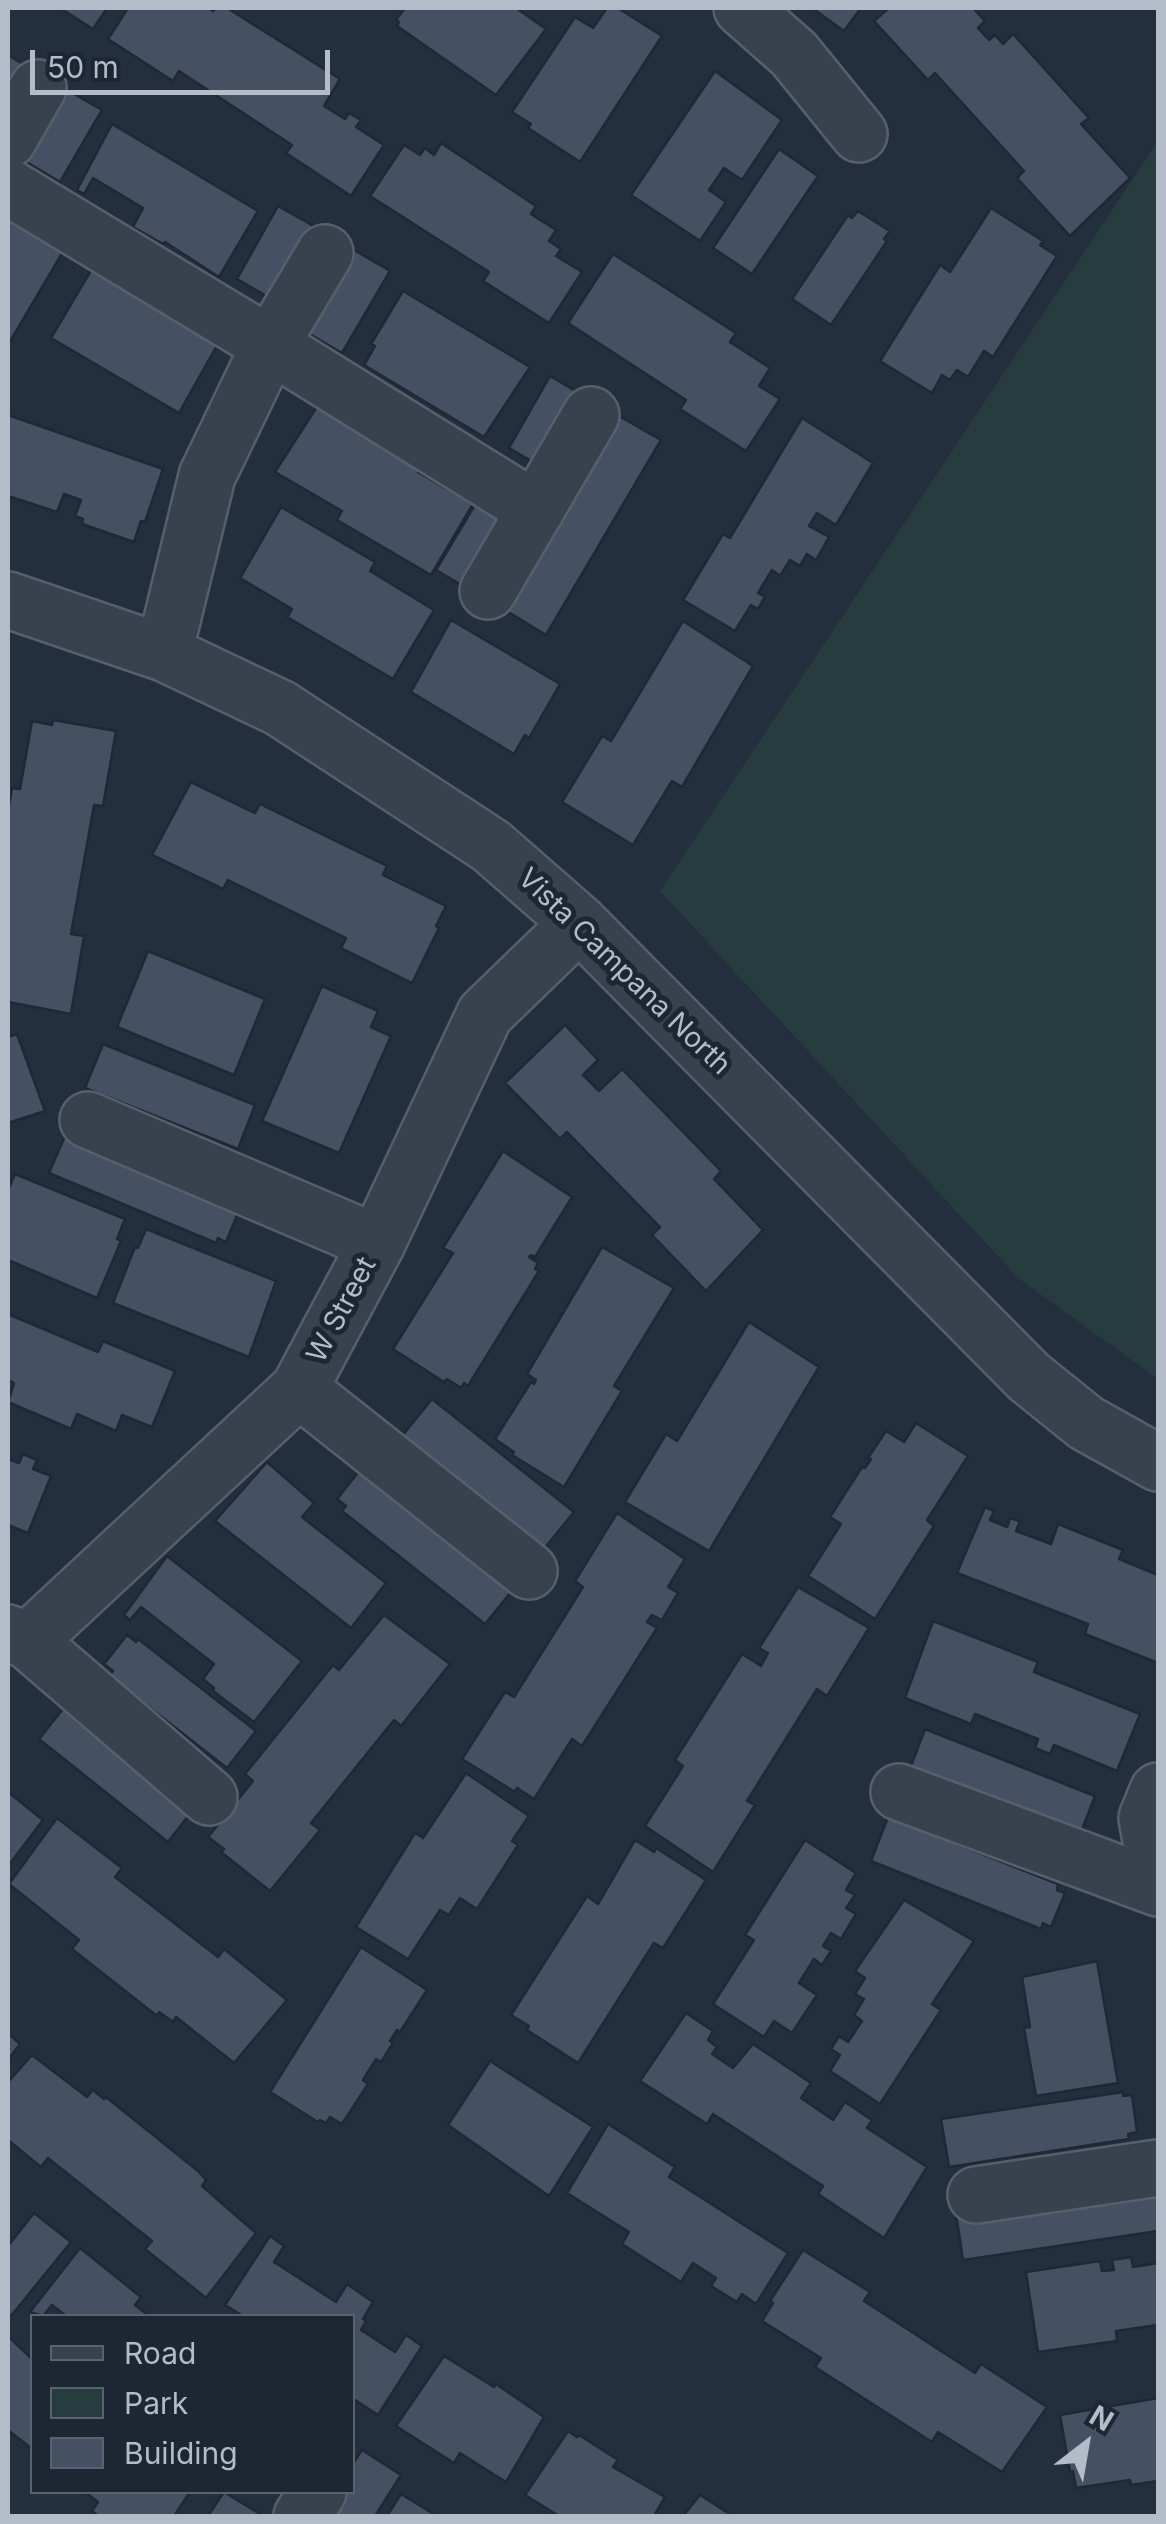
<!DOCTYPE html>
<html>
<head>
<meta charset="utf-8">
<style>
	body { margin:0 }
	#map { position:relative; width:1166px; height:2524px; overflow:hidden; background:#242f3e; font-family:Inter,sans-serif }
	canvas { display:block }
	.frame { position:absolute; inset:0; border:10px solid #b4bcc9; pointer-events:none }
	.legend { position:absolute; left:30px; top:2314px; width:325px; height:180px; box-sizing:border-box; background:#1d2633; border:2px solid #59626f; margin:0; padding:12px 18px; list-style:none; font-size:30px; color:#b4bcc9 }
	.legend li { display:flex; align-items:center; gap:20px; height:50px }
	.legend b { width:50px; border:2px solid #59626f }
	.north { position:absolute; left:1036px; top:2394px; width:100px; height:100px; -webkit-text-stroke:8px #1d2633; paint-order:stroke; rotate:31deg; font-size:28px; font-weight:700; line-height:40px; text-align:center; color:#b4bcc9 }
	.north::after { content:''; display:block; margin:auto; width:35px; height:45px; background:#b4bcc9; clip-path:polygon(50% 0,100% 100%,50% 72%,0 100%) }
	.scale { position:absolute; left:30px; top:50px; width:300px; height:45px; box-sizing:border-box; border:5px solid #b4bcc9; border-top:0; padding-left:12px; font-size:30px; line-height:35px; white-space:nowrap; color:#b4bcc9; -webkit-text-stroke:8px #1d2633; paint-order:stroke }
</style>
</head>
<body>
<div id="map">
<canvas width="1166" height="2524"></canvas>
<div class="frame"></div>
<ul class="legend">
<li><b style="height:12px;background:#38414e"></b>Road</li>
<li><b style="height:28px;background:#263c3f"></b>Park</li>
<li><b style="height:28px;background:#455162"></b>Building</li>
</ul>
<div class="north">N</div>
<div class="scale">50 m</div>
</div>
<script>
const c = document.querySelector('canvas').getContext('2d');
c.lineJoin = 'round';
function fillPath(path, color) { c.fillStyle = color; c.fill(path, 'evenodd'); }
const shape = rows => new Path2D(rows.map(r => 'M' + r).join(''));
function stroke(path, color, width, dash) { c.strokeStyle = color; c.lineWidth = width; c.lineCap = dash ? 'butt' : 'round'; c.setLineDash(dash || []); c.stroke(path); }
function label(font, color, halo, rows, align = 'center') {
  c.font = font + ' Inter,sans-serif'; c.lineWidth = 10; c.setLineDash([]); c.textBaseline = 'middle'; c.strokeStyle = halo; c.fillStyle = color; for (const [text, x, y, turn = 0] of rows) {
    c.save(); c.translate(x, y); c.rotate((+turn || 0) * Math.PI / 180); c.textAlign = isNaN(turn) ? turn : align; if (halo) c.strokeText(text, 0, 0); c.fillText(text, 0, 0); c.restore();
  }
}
fillPath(shape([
	[1158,141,1158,1379,1018,1278,660,891]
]), '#263c3f');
const building = shape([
	[60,8,107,8,93,29,60,8],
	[128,8,209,8,213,11,216,8,227,8,340,79,324,106,345,119,349,113,361,120,356,127,384,145,351,196,286,153,292,145,179,71,173,81,108,39,128,8],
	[405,8,516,8,546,29,496,95,397,26,399,22,396,20,405,8],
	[607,8,618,8,662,36,580,162,528,128,531,124,512,112,575,17,593,28,607,8],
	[812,8,861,8,844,31,812,8],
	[889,8,973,8,985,21,978,28,989,40,995,35,1003,44,1013,34,1089,118,1081,124,1130,178,1070,236,1017,178,1024,171,935,73,928,80,874,21,889,8],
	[8,55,33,70,8,113,8,55],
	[715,71,782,120,742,180,724,168,709,190,726,202,700,241,631,195,715,71],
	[62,87,102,110,60,182,20,158,62,87],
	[112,124,258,211,219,277,165,242,163,244,133,227,143,208,93,178,84,194,77,190,112,124],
	[441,143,536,206,531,214,556,230,549,241,561,249,556,256,582,272,549,323,483,281,489,272,370,196,404,145,420,155,425,148,434,155,441,143],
	[779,149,818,176,752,274,713,248,779,149],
	[278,206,319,229,277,302,237,279,278,206],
	[991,208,1043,241,1040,245,1057,256,993,357,984,351,968,377,957,370,950,380,942,375,932,393,880,361,940,265,950,272,991,208],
	[858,211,890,231,884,239,887,241,831,325,792,299,848,215,852,218,858,211],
	[12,219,64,250,8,345,8,220,12,219],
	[349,247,390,271,342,353,301,329,349,247],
	[613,254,736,333,730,342,770,368,759,386,780,399,746,451,680,409,686,400,568,323,613,254],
	[93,267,219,342,179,413,51,338,93,267],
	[403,291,530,367,484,437,364,365,375,346,371,344,403,291],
	[550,376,591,400,550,472,509,448,550,376],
	[320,402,424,463,418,472,473,504,431,575,337,520,342,511,275,472,320,402],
	[8,415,163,469,145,522,141,521,134,542,82,524,83,519,75,516,81,500,64,494,57,512,8,496,8,415],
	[619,416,661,440,546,635,505,610,619,416],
	[802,418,873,463,836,525,817,513,809,526,829,537,816,560,807,554,800,566,790,560,780,576,772,570,758,593,765,597,758,609,751,605,735,631,683,600,723,534,730,538,802,418],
	[479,498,520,522,477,594,436,570,479,498],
	[281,507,375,562,370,571,434,610,393,679,287,617,292,609,240,578,281,507],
	[451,620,560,684,529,738,525,735,514,754,411,692,451,620],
	[683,621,753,666,682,787,672,781,633,845,562,802,602,736,611,741,683,621],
	[53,720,116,731,103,806,94,805,71,934,84,936,71,1014,8,1002,8,812,12,788,20,789,32,721,52,725,53,720],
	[191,782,255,813,260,804,387,866,383,875,446,906,436,926,439,928,412,983,341,948,346,938,228,880,223,889,152,855,191,782],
	[148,951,265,999,234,1075,117,1027,148,951],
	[322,986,378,1011,371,1027,391,1036,339,1153,262,1121,322,986],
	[565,1025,598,1060,583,1075,599,1091,622,1069,721,1171,714,1179,763,1230,706,1291,652,1235,660,1227,567,1132,560,1139,505,1083,565,1025],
	[17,1034,45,1111,8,1123,8,1037,17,1034],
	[103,1044,255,1105,238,1149,85,1088,103,1044],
	[67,1131,240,1208,226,1242,218,1238,216,1243,49,1173,67,1131],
	[503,1151,572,1197,535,1257,531,1255,529,1257,538,1263,535,1269,539,1271,468,1386,464,1383,461,1388,447,1379,444,1382,393,1349,453,1253,443,1248,503,1151],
	[15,1174,125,1219,117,1239,121,1241,97,1298,8,1260,8,1190,15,1174],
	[146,1229,276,1281,249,1357,113,1303,135,1247,138,1248,146,1229],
	[602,1247,674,1288,614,1386,622,1391,564,1487,512,1455,514,1452,495,1439,531,1382,534,1384,536,1380,527,1374,602,1247],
	[8,1314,98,1352,103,1341,175,1371,152,1427,122,1415,116,1431,77,1414,71,1429,8,1402,14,1383,8,1380,8,1314],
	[749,1322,819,1367,709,1551,625,1502,666,1434,677,1441,749,1322],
	[432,1399,574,1512,544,1549,402,1436,432,1399],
	[916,1423,968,1456,927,1520,934,1526,875,1619,808,1576,841,1524,830,1517,862,1467,865,1468,871,1459,868,1458,886,1431,904,1442,916,1423],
	[23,1454,37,1460,33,1469,51,1476,28,1533,8,1525,8,1459,19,1463,23,1454],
	[267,1462,314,1503,302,1517,386,1583,351,1628,215,1521,267,1462],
	[360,1470,515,1587,485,1624,342,1511,346,1506,337,1499,360,1470],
	[985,1507,994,1511,990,1520,1007,1527,1010,1518,1020,1521,1016,1531,1051,1544,1058,1524,1123,1550,1119,1559,1158,1575,1158,1663,1085,1634,1088,1624,957,1573,985,1507],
	[617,1513,685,1559,668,1587,678,1593,662,1620,652,1615,647,1622,657,1628,582,1746,572,1739,534,1799,517,1788,515,1792,462,1759,505,1692,514,1697,583,1587,575,1581,617,1513],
	[167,1556,302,1661,254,1722,213,1691,214,1688,203,1679,214,1664,141,1607,130,1620,124,1615,167,1556],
	[798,1587,869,1628,827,1696,817,1689,747,1801,755,1805,713,1872,645,1826,683,1766,675,1760,742,1654,761,1666,768,1653,759,1648,798,1587],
	[384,1615,450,1664,401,1726,394,1720,311,1823,320,1830,270,1891,221,1852,224,1849,208,1837,253,1781,245,1774,333,1665,339,1670,384,1615],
	[933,1621,1038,1662,1034,1672,1140,1714,1117,1771,1054,1745,1050,1754,1035,1748,1038,1739,975,1714,971,1724,905,1698,933,1621],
	[127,1635,136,1642,138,1639,256,1731,227,1768,109,1676,113,1671,104,1664,127,1635],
	[67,1704,196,1806,168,1842,39,1739,67,1704],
	[925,1729,1095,1796,1078,1840,908,1774,925,1729],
	[466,1773,529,1816,512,1841,518,1845,477,1909,460,1898,449,1915,440,1910,408,1959,356,1927,415,1833,423,1838,466,1773],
	[8,1792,43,1820,8,1866,8,1792],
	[888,1817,1058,1884,1057,1890,1065,1893,1051,1927,1043,1923,1041,1929,871,1861,888,1817],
	[57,1818,122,1868,115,1877,218,1957,224,1949,287,2000,234,2063,176,2017,173,2022,159,2012,157,2016,72,1949,79,1940,9,1884,57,1818],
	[635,1840,654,1852,656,1848,706,1880,663,1948,654,1943,578,2063,527,2030,529,2026,511,2015,587,1896,598,1904,635,1840],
	[805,1840,856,1873,846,1890,855,1895,846,1908,856,1914,841,1939,831,1933,823,1946,831,1951,822,1965,814,1959,799,1983,817,1995,792,2033,774,2021,764,2037,713,2004,754,1940,745,1935,805,1840],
	[904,1900,974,1941,932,2004,941,2010,880,2104,830,2071,840,2055,831,2049,839,2036,848,2042,862,2021,854,2015,864,1999,855,1994,865,1978,855,1971,904,1900],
	[361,1947,427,1990,400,2032,397,2030,390,2041,393,2043,381,2062,376,2059,363,2080,368,2084,342,2124,330,2117,326,2123,320,2120,318,2122,270,2092,361,1947],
	[1097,1961,1118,2083,1036,2096,1024,2028,1030,2027,1022,1977,1097,1961],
	[686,2013,713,2031,708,2040,717,2047,712,2054,733,2068,753,2044,811,2083,801,2098,833,2120,845,2102,872,2120,867,2128,927,2167,884,2238,818,2194,823,2186,713,2114,707,2124,640,2081,686,2013],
	[8,2033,20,2044,8,2060,11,2062,8,2066,8,2033],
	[32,2055,87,2097,93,2090,104,2099,106,2097,198,2171,206,2180,202,2186,256,2233,206,2298,145,2249,152,2241,48,2158,41,2167,8,2140,8,2082,32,2055],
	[490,2061,593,2127,549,2196,448,2125,490,2061],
	[1123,2092,1123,2096,1132,2095,1137,2132,1128,2134,1129,2139,949,2167,941,2119,1123,2092],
	[608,2124,675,2167,669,2177,788,2253,756,2304,742,2294,737,2302,711,2286,716,2278,693,2263,681,2282,622,2244,629,2232,567,2193,608,2124],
	[1158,2184,1158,2231,963,2260,956,2214,1158,2184],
	[34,2213,71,2242,11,2316,8,2313,8,2246,34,2213],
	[270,2236,284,2246,274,2262,336,2302,347,2284,373,2302,363,2319,366,2321,361,2330,395,2352,406,2335,422,2346,378,2415,352,2398,352,2316,243,2316,225,2305,270,2236],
	[80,2248,141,2297,135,2305,149,2316,66,2316,52,2305,43,2316,30,2312,80,2248],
	[803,2250,870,2292,864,2301,975,2373,981,2364,1047,2407,1002,2472,938,2432,932,2442,815,2367,821,2358,762,2321,773,2303,770,2301,803,2250],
	[1131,2257,1133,2267,1158,2263,1158,2325,1116,2331,1117,2341,1038,2352,1026,2272,1100,2261,1102,2271,1114,2270,1112,2260,1131,2257],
	[8,2336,32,2359,32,2449,8,2430,8,2336],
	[444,2356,494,2387,496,2384,544,2417,506,2482,460,2453,454,2463,396,2426,444,2356],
	[1158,2398,1158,2481,1131,2485,1130,2480,1076,2488,1073,2471,1070,2472,1060,2415,1158,2398],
	[568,2431,577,2437,579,2435,618,2460,613,2467,665,2497,654,2516,559,2516,525,2495,568,2431],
	[362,2450,401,2475,375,2516,320,2516,336,2492,352,2492,352,2465,362,2450],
	[85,2492,190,2492,174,2516,99,2516,92,2511,98,2502,85,2492],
	[224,2492,260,2514,259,2516,208,2516,224,2492],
	[401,2494,437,2516,387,2516,401,2494],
	[700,2495,733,2516,683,2516,700,2495]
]);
fillPath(building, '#455162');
stroke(building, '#1f2835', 2.5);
const minor = shape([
	[742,8,794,54,859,134],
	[8,140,38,88],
	[8,187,270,345,325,253],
	[488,591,591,415],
	[8,600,164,653,280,708,491,846,579,923,1029,1377,1086,1423,1158,1463],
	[164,653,207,476,270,345,536,510],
	[88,1120,377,1243],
	[299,1389,529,1571],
	[8,1633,28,1641,209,1797],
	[28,1641,299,1389,377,1243,485,1014,579,923],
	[1158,1791,1147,1818,1158,1880],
	[899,1792,1158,1888],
	[976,2195,1158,2168],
	[302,2516,318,2492]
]);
stroke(minor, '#565f6c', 60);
stroke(minor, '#38414e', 55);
label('28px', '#b4bcc9', '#1d2633', [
	["Vista Campana North",624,972,44],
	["W Street",342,1310,-62]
]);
</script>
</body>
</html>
